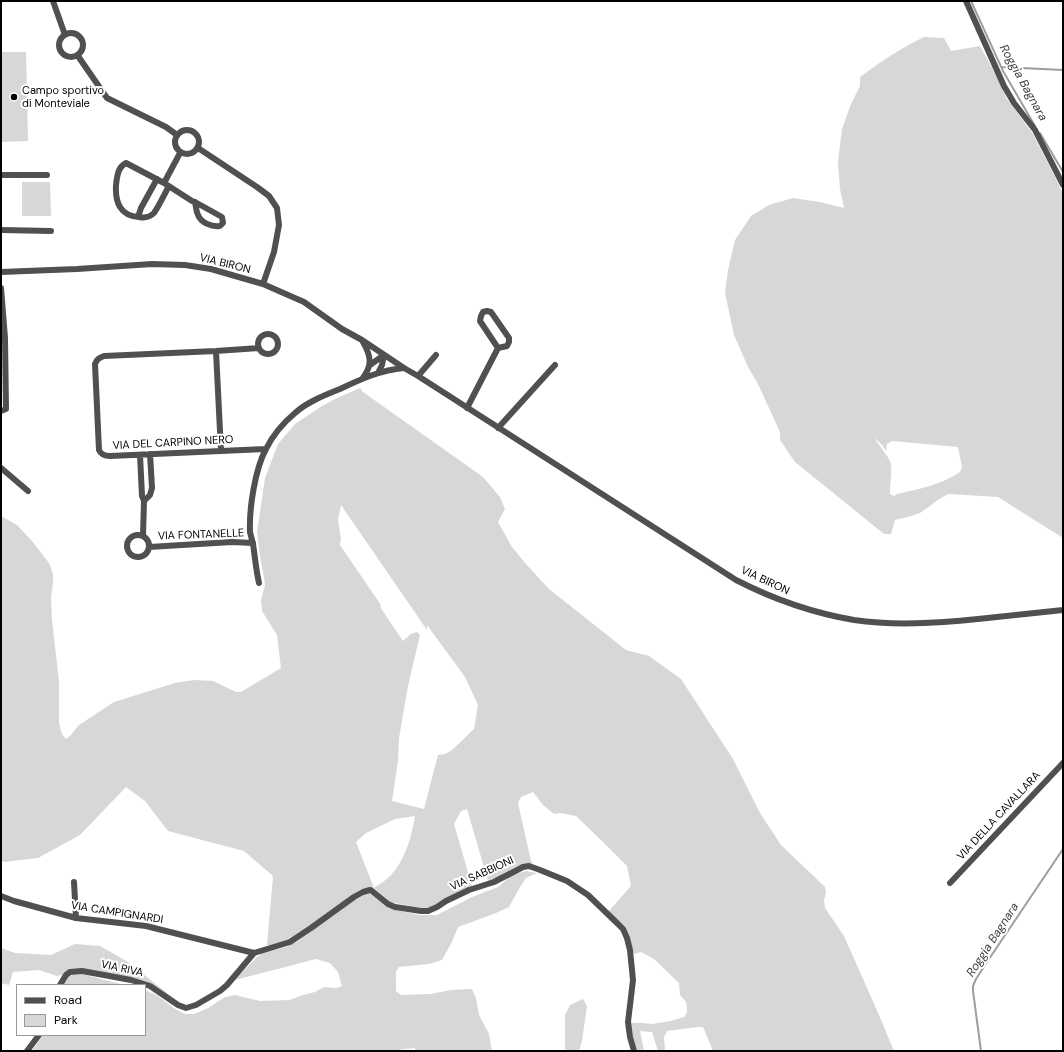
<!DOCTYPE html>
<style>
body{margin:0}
#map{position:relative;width:1064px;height:1052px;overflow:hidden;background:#fff;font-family:"DM Sans",sans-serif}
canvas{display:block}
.frame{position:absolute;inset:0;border:2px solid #000;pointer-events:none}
.legend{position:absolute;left:16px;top:984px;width:130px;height:52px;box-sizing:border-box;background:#fff;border:1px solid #999;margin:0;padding:5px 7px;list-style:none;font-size:12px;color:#000}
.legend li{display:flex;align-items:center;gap:8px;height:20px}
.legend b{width:20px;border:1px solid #999}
</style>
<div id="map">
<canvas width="1064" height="1052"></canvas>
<div class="frame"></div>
<ul class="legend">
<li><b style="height:5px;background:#505050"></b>Road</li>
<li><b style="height:11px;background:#d7d7d7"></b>Park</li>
</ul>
</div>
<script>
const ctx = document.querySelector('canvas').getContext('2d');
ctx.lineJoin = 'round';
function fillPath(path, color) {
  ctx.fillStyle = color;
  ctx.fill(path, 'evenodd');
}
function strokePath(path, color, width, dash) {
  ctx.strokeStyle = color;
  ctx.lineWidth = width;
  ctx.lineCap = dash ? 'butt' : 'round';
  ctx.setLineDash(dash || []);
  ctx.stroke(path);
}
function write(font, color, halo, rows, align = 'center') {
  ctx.font = font + ' "DM Sans",sans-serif';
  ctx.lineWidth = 4;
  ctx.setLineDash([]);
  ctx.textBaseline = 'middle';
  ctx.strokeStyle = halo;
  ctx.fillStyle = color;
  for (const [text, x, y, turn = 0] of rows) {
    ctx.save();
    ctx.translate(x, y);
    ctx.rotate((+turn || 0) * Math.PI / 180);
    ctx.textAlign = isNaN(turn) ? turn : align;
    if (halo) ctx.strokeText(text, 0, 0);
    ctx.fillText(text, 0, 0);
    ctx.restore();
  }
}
const green = new Path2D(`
 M924,37L944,38L951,51L980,46L997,77L1007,99L1033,134L1063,193V538L998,497L949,494C939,497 930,507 920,513C912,516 903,518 895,520L891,534H884L795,462L780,440V432L758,384L748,367L734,335L725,293L728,270L735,240L751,216L769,205L793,198L820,202L844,208L840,189L838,162L842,129L851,104L860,86V77C880,62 901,48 924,37ZM875,438L882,445L886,451L887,444L892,441L958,447L962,467L960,472C941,485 919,489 897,494L894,496L890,494V491C890,483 892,472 891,465C889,455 879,447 875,438Z
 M1,52H26L28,141L1,142Z
 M22,182H50L51,216H22Z
 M360,388L363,392L483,477L500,497L505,509L498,522L512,547L525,563L549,589L626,650L649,656L681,679L733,759L760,813L781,845L825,887L826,893L824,900L825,908L844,936L879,1015L894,1051H713L703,1027H697L667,1031L664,1037L665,1051H658L652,1032L640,1031L644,1051H635L630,1023H642L652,1024L671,1021L684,1017L687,1013V1008L686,1002L680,995L679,983L654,959L641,952L634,954L629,937L609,911L631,886L627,866L603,842L576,816L560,813L554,814L543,805L533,792L521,797L518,803L531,861L533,863L517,866L496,879L488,881L467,809L461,811L454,824L472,886L465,889L428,908H420L390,902L374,888H367L287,941L270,945H267L273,876L244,851L168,831L145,801L126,787L80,835L38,858L4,862L1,860V516L17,525L32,541L49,563L53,574V583L51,597L52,620L59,682V723L62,734L66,739L70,736L79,725L114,702L175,683L194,680L213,681L236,692H241L281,668L277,635L262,611L261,600L265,585L264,577L260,557L257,532L265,478L278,444L295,424L322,406L337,398ZM341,505L427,630V625L465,677L478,705L474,729L452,750L445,754L438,755L424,809L392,801L398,761L399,738L408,686L420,635L417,632L411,634L403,641L380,607L381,605L340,545L341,539L338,520ZM415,816C412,836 405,860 391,875C387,880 379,884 374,888L356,842L366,833L395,819Z
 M526,871L537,873L526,878L520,887L509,907L496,913L458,927L452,942L442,960L429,964L399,967L396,972V991L401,995L430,994L451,990L472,989L476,998L479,1015L489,1034L492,1051H415V1048L390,1051H32L43,1035H145V990L158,996L175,1009L185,1014H194L208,1008L225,997L235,995L260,1001L290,1000L303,995L315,992L324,987L337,988L342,986L338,972L330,963L316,959L235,980L256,958L263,953L286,947L298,941L355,900L364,895L369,894L373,895L388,907L400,911L420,915H437L472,897L498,887L512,875Z
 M75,944L100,946L128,962L186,1008L150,986L82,971L57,976L39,970L13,972L9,985L1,983V948L15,953L51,955Z
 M75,974L86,975L124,985H63L68,977Z
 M583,999L587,1006L582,1041L579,1051H565V1015L570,1005Z`);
const stream = new Path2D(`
 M971,1L1003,71L1035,126
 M1001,67L1063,70
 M1040,133L1063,172
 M981,1051L973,991V986L976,979L987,962L1063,849`);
const minor = new Path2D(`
 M53,1L65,35
 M966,1L1004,86L1014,103L1035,130L1063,185
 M59 45a12 12 0 1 1 24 0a12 12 0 1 1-24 0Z
 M78,56L80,59L107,98L166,127L177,135
 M175 142a12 12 0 1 1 24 0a12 12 0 1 1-24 0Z
 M198,148L257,187L269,196L277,208L279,225L274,252L263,284
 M1,175H47
 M164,183L180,153
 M169,186C164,195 159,206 154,213C150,217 144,218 139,217C120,216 115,202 116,185C117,176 118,167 126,163L164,183L192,201L195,202L222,217L223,223L220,226C212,227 201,223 198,215C196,211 196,206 195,202
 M138,217L141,208L157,179
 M1,230L51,231
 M1,272L77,269L152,264L185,265L211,269L263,284L304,302L342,329L362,340L404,368L418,376L736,580C773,599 813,613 854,620C895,626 937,623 978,619C1006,616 1035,613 1063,610
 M1,288L5,338L6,409L1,411
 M258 344a10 10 0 1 1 20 0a10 10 0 1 1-20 0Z
 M259,348L216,351L104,356C99,358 97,359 95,364L99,450C101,455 105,456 110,456L265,449
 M216,351L221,451
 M370,365L384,355
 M378,373L382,365L384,355
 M418,376L436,355
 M362,379C373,365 371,356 363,342
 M467,408L498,348L507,346L509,342V338L491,312L487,311L483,312L481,316L480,321L498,348
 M498,428L555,365
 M140,455L142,496L144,501L143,536
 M1,468L28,491
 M144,501L150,495L152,488L150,454
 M127 546a11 11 0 1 1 22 0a11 11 0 1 1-22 0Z
 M149,547L232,542L253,543
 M259,583C256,570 255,557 253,544C252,540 251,536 250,532C249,509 255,469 266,449C273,435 283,423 295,413C307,402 325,395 340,389C361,379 381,370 404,368
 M74,882L76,918
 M950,883L1063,763
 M1,896L14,901L76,918L146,926L254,953L290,942L311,928L354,897L363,892L370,890L372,891L388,904L395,907L421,911H428L437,907L446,901L469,890L494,882L523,867L529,866L540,870L567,881L588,895L616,922L623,929L627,938L630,950L633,980L628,1022L630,1037L634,1051
 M60,985L66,975L70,972L82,971L131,980L150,986L178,1005L186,1008L196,1005L220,991L227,985L254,953
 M27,1051L39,1035`);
const markers = [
 [14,97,4,"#000"]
];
const poiNames = [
 ["Campo sportivo",22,91],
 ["di Monteviale",22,104]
];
const streetNames = [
 ["VIA BIRON",225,264,14],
 ["VIA DEL CARPINO NERO",173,443,-3],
 ["VIA FONTANELLE",201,535,-2],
 ["VIA BIRON",765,581,25],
 ["VIA DELLA CAVALLARA",999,816,-47],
 ["VIA SABBIONI",482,874,-24],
 ["VIA CAMPIGNARDI",117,913,9],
 ["VIA RIVA",122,969,12]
];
const waterNames = [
 ["Roggia Bagnara",1023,83,61],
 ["Roggia Bagnara",993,940,-57]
];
fillPath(green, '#d7d7d7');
strokePath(stream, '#9e9e9e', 2);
strokePath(minor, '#505050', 6);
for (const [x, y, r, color] of markers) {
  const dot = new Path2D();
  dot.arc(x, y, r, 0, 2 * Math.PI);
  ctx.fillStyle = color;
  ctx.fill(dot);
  strokePath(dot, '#fff', 1.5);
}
write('11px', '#000', '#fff', poiNames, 'left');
write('11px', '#000', '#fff', streetNames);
write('italic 12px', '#3f3f3f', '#fff', waterNames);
</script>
